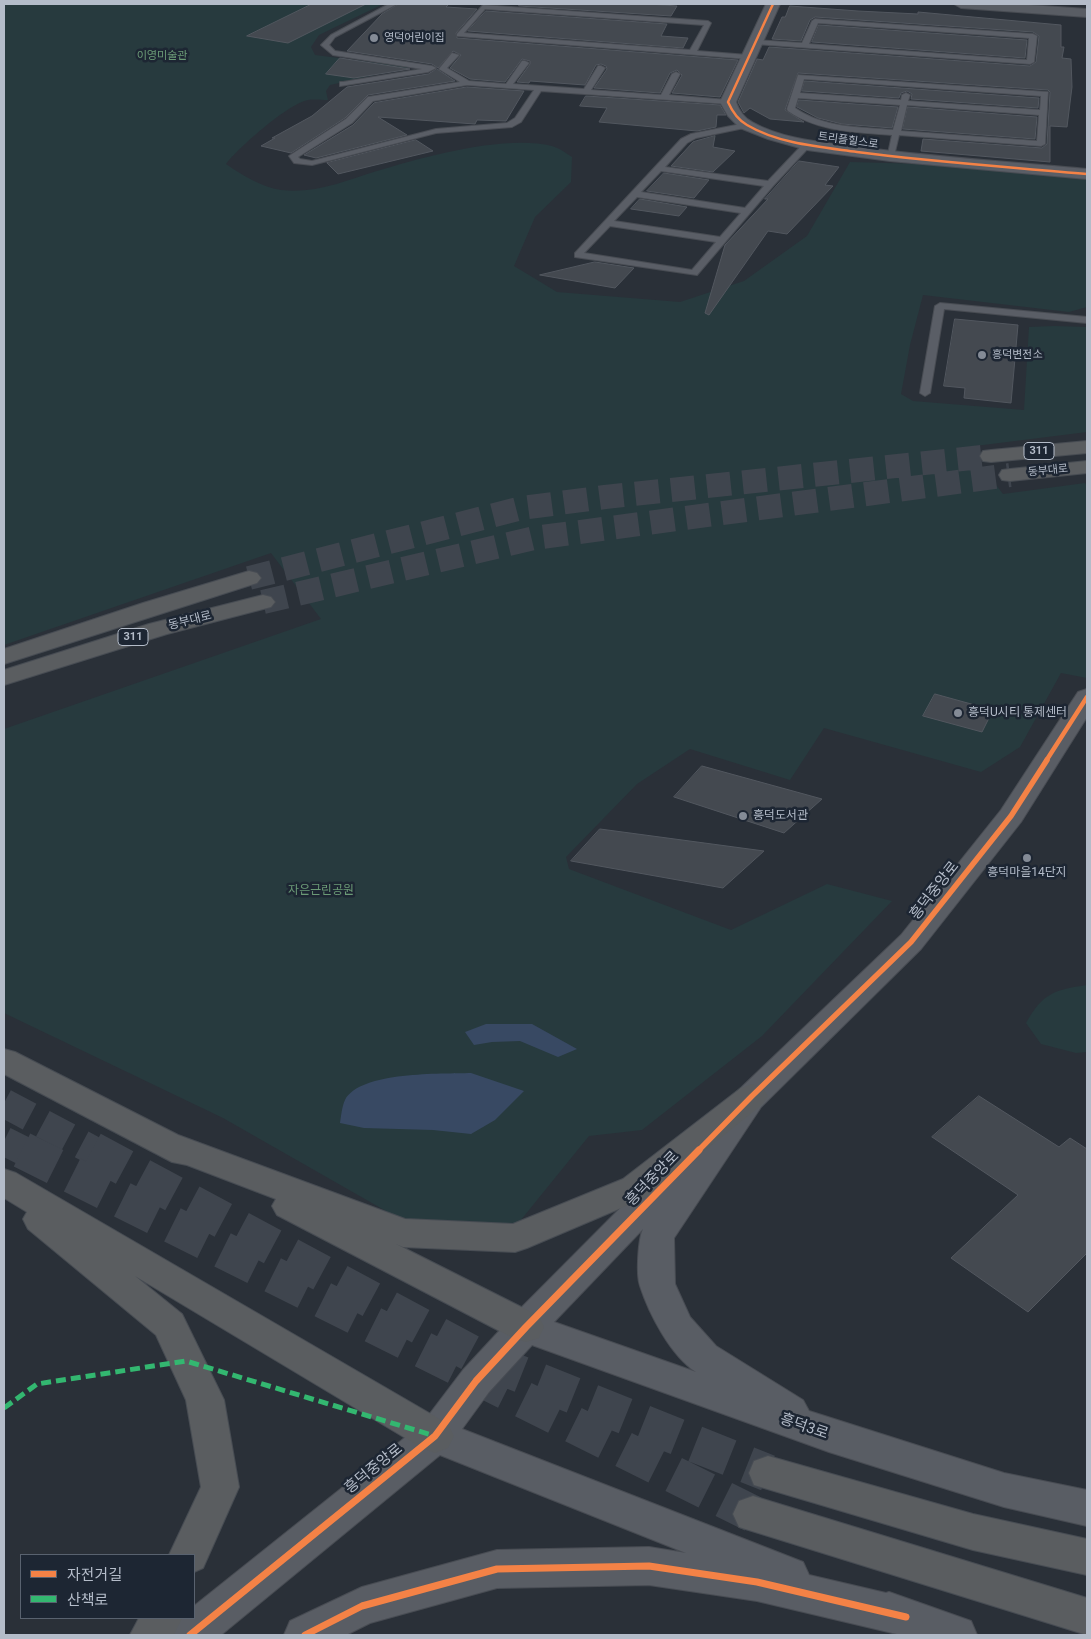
<!DOCTYPE html>
<meta charset="utf-8">
<style>
body{margin:0}
#map{position:relative;width:1091px;height:1639px;overflow:hidden;background:#2a3038;font-family:Roboto,"Noto Sans KR",sans-serif}
canvas{display:block}
.frame{position:absolute;inset:0;border:5px solid #b4bcc9;pointer-events:none}
.legend{position:absolute;left:20px;top:1554px;width:175px;height:65px;box-sizing:border-box;background:#1d2633;border:1px solid #59626f;margin:0;padding:6px 9px;list-style:none;font-size:15px;color:#b4bcc9}
.legend li{display:flex;align-items:center;gap:10px;height:25px}
.legend b{width:25px;border:1px solid #59626f}
</style>
<div id="map">
<canvas width="1091" height="1639"></canvas>
<div class="frame"></div>
<ul class="legend">
<li><b style="height:6px;background:#f48246"></b>자전거길</li>
<li><b style="height:6px;background:#33b770"></b>산책로</li>
</ul>
</div>
<script>
const ctx = document.querySelector('canvas').getContext('2d');
ctx.lineJoin = 'round';
function fillPath(path, color) {
  ctx.fillStyle = color;
  ctx.fill(path, 'evenodd');
}
function strokePath(path, color, width, dash) {
  ctx.strokeStyle = color;
  ctx.lineWidth = width;
  ctx.lineCap = dash ? 'butt' : 'round';
  ctx.setLineDash(dash || []);
  ctx.stroke(path);
}
function write(font, color, halo, rows, align = 'center') {
  ctx.font = font + ' Roboto,"Noto Sans KR",sans-serif';
  ctx.lineWidth = 5;
  ctx.setLineDash([]);
  ctx.textBaseline = 'middle';
  ctx.strokeStyle = halo;
  ctx.fillStyle = color;
  for (const [text, x, y, turn = 0] of rows) {
    ctx.save();
    ctx.translate(x, y);
    ctx.rotate((+turn || 0) * Math.PI / 180);
    ctx.textAlign = isNaN(turn) ? turn : align;
    if (halo) ctx.strokeText(text, 0, 0);
    ctx.fillText(text, 0, 0);
    ctx.restore();
  }
}
const green = new Path2D(`
 M4,4H56V5L61,4H383L319,35L311,47L315,55L410,67L330,85L326,91L328,100C322,100 314,99 308,100C289,103 238,148 226,164C242,175 261,187 281,190C315,194 345,181 377,171C422,157 506,134 552,146C559,148 566,153 572,157L571,182L535,217L514,266L557,292L680,302L744,281L807,236L850,162L923,164L1087,178V307L1069,312L923,295L910,345L901,394L913,401L1024,410L1029,327L1054,326L1087,327V432L967,447L1003,494L1085,483L1087,486V678L1061,673L1020,747L981,772L824,728L790,780L690,749L637,784L566,857L569,869L731,930L827,884L892,901L762,1036L642,1130L589,1136L516,1226L407,1223L223,1118L4,1013V729L321,619L271,553L4,645Z
 M1087,985V1052L1076,1053L1041,1044L1026,1023C1043,993 1054,990 1087,985Z`);
const water = new Path2D(`
 M486,1024H532L577,1049L558,1057L520,1041L492,1042L474,1045L465,1032Z
 M471,1073L524,1091L495,1120L471,1134L433,1130L364,1128L340,1123C341,1117 342,1106 345,1100C360,1071 442,1074 471,1073Z`);
const building = new Path2D(`
 M312,4H366L288,43L247,36Z
 M399,4H449L446,7L477,9L456,33L457,38L738,60L720,97L672,93L682,75L677,70L670,73L660,93L594,88L607,69L606,66L601,64L596,65L585,85L530,81L529,83L517,82L530,64V61L522,59L505,82L470,79L450,68L461,55L453,51L438,68L432,64L347,51L382,14Z
 M520,4H649L677,6L671,16L519,6Z
 M790,6L858,11L918,14V12L1061,25V47H1064L1062,58L1071,59L1072,87L1067,127L1050,126V162L921,151L923,139L1042,148L1047,144L1050,92L1048,90L798,73L785,110L804,122L770,119L750,108L744,113L738,102L757,59L763,60L769,47L1030,66L1036,62L1039,36L1033,32L815,17L810,20L801,41L772,39L782,17H785Z
 M486,11L667,24L661,36L688,38L683,48L468,31Z
 M819,25L1027,40L1025,58L812,42Z
 M340,58L410,69L354,78L326,74Z
 M437,69L455,81L368,95L345,118L291,153L261,146L275,138H272L312,116L347,87L428,74Z
 M805,81L1039,98L1038,108L911,99L912,94L907,91L901,93L899,98L802,91Z
 M467,87L524,91L506,121L477,120L475,124L378,117L407,135L316,158L304,155L353,125L374,103Z
 M586,96L720,105L726,115H717L716,127L697,131L599,122L607,108L580,106Z
 M799,100L898,107L892,128L842,124L818,118L797,107Z
 M908,107L1037,117L1035,139L903,129Z
 M715,136L713,147L735,151L713,172L671,166L693,142Z
 M416,140L433,151L338,174L327,163Z
 M799,161L839,167L825,185L833,186L787,234L768,231L709,315L705,313L725,245L768,199H765Z
 M664,173L709,180L694,198L647,191Z
 M640,199L687,207L679,216L631,209Z
 M595,262L634,268L615,288L540,275Z
 M955,319L1018,325L1011,403L964,398L965,388L944,386Z
 M935,694L993,710L982,732L923,716Z
 M702,766L822,799L784,833L674,797Z
 M600,829L764,851L723,888L571,861Z
 M979,1096L1059,1147L1070,1138L1087,1149V1253L1028,1312L951,1258L1018,1195L932,1137Z`);
const highwayTunnelFar2 = new Path2D(`
 M249,578L522,508L605,497L991,456
 M263,602L534,538L1010,475`);
const highwayTunnelFar1 = new Path2D(`
 M4,1103L94,1151
 M4,1141L24,1151`);
const highwayTunnel = new Path2D(`
 M22,1150L753,1514
 M92,1150L480,1358L768,1473`);
const lane = new Path2D(`
 M389,4H397L335,37L329,45L335,51L432,66L436,68L428,72L340,86V82H343L422,69L333,55L321,45L331,35Z
 M483,5L708,21L711,23L697,51L748,55L752,57L748,59L457,36V34ZM485,9L704,25L690,50L464,33Z
 M815,19L1033,34L1037,36L1034,62L1030,64L755,44L751,42L755,40L802,43L812,21ZM818,23L1029,38L1027,60L809,44Z
 M452,53L459,55L447,68L469,81L506,84L522,61H525L529,63L513,84L584,89L598,66H601L605,68L591,90L661,95L672,74L676,72L680,74L669,95L728,100L732,102L728,104L541,91L521,122L512,127L436,133L312,165L294,163L289,156L346,119L368,97L460,82L439,69ZM467,85L534,90L515,118L507,123L436,129L312,161L300,159L298,157L352,123L373,101Z
 M798,75L1048,92L1045,144L1041,146L899,135L894,156L887,158L892,135C855,132 819,132 788,111L787,109ZM804,79L1041,96L1040,110L908,101L910,95L906,93L902,95L901,100L800,93ZM798,98L900,105L893,130C859,127 824,128 795,108ZM907,105L1039,115L1037,141L901,131Z
 M746,123H749V127L696,138L687,143L665,167L768,181L804,143L811,145L773,186L697,275L575,257V253L681,139L691,134ZM661,171L764,186L745,208L641,192ZM637,197L741,213L720,237L614,221ZM610,226L716,242L692,270L584,253Z
 M940,303L1087,317V323L944,309L930,393L925,396L920,393L935,306Z`);
const street = new Path2D(`
 M766,4H780L736,102C739,110 744,118 752,122C784,140 824,142 859,147C935,157 1011,162 1087,169V179L890,161L807,150L768,139L740,128L728,116L720,102Z`);
const secondary = new Path2D(`
 M954,4H1015L1087,9V17L961,8Z
 M1087,689V717L1021,822L921,949L761,1107L674,1238L675,1284L690,1317L716,1346L803,1400L809,1411L1004,1473L1087,1490V1526L1004,1507L829,1452L532,1345L489,1392L462,1429L803,1562L809,1575L886,1593L889,1592L971,1621L977,1635H901L757,1601L649,1585L497,1588L370,1623L346,1635H284L290,1621L362,1587L497,1550L649,1547L686,1553L440,1455L221,1635H169C176,1619 176,1618 194,1618V1606L422,1424L463,1370L513,1316L687,1141L699,1137L705,1139L720,1118L718,1114L723,1105L901,935L1001,810L1078,692ZM643,1229C638,1239 636,1275 640,1286C649,1314 671,1356 696,1372L554,1322Z`);
const highway = new Path2D(`
 M1087,441V453L991,462L983,461L980,456L983,451L991,450Z
 M1087,461V473L1010,481L1002,480L999,475L1002,470L1010,469Z
 M249,571L257,573L261,578L257,583L4,664V649L143,603Z
 M263,595L271,597L275,602L271,607L167,634L4,685V670L149,624Z
 M4,1049L15,1052L178,1135L405,1219L513,1224L623,1179L741,1088L752,1084L763,1088L768,1096L763,1104L647,1197L527,1248L515,1252L403,1247L396,1244L539,1316L544,1327L539,1338L526,1342L513,1338L277,1215L272,1206L276,1199L187,1165L172,1162L4,1074Z
 M4,1169L16,1173L448,1424L454,1436L448,1448L435,1453L422,1448L135,1276L182,1314L224,1400L239,1487L203,1568L194,1572V1555H169L201,1487L186,1400L156,1335L28,1229L23,1219L27,1212L4,1198Z
 M768,1456L973,1514L1087,1539V1575L973,1550L754,1485L749,1473L754,1461Z
 M753,1496L1087,1598V1635L739,1527L733,1514L739,1501Z
 M139,1618H182L174,1635H130Z`);
const quiet = new Path2D(`
 M4,1408L37,1384L186,1361L435,1436`);
const cyclewayFar3 = new Path2D(`
 M773,4L728,102C732,111 738,120 747,125C779,144 821,147 857,152C933,162 1010,167 1087,174`);
const cyclewayFar2 = new Path2D(`
 M1046,761L1087,697`);
const cyclewayFar1 = new Path2D(`
 M698,1151L752,1096L911,942L1011,816L1047,760`);
const cycleway = new Path2D(`
 M190,1635L435,1436L476,1381L526,1327L699,1150
 M305,1635L362,1606L497,1569L649,1566L757,1582L906,1617`);
const markers = [
 [374,38,5,"#848b96"],
 [982,355,5,"#848b96"],
 [958,713,5,"#848b96"],
 [743,816,5,"#848b96"],
 [1027,858,5,"#848b96"]
];
const farPoinames = [
 ["영덕어린이집",384,38],
 ["흥덕변전소",992,355]
];
const farParknames = [
 ["이영미술관",162,56]
];
const farStreetnames = [
 ["트리플힐스로",848,141,8],
 ["동부대로",1048,471,-6]
];
const shields = [
 [1039,451,30],
 [133,637,30]
];
const shieldNames = [
 ["311",1039,451],
 ["311",133,637]
];
const streetNames = [
 ["동부대로",190,621,-14]
];
const poiNames = [
 ["흥덕U시티 통제센터",968,713],
 ["흥덕도서관",753,816],
 ["흥덕마을14단지",1027,873,"center"]
];
const parkNames = [
 ["자은근린공원",321,891]
];
const nearStreetnames = [
 ["흥덕중앙로",935,891,-52],
 ["흥덕중앙로",653,1179,-46],
 ["흥덕3로",804,1427,19],
 ["흥덕중앙로",374,1469,-39]
];
fillPath(green, '#273a3e');
fillPath(water, '#384963');
fillPath(building, '#444950');
strokePath(building, '#52575f', 1);
strokePath(highwayTunnelFar2, '#3f454e', 24, [24, 12]);
strokePath(highwayTunnelFar1, '#3f454e', 29, [29, 15]);
strokePath(highwayTunnel, '#3f454e', 37, [37, 19]);
strokePath(lane, '#484c53', 2);
strokePath(street, '#484c53', 2);
strokePath(secondary, '#484c53', 2);
strokePath(highway, '#474c53', 2);
fillPath(lane, '#5a5e66');
fillPath(street, '#5a5e66');
fillPath(secondary, '#595d64');
fillPath(highway, '#5a5d60');
strokePath(quiet, '#33b770', 5, [10, 5]);
strokePath(cyclewayFar3, '#f48246', 2.5);
strokePath(cyclewayFar2, '#f48246', 4.5);
strokePath(cyclewayFar1, '#f48246', 5.5);
strokePath(cycleway, '#f48246', 7);
for (const [x, y, r, color] of markers) {
  const dot = new Path2D();
  dot.arc(x, y, r, 0, 2 * Math.PI);
  ctx.fillStyle = color;
  ctx.fill(dot);
  strokePath(dot, '#1d2633', 2);
}
write('11px', '#b4bcc9', '#1d2633', farPoinames, 'left');
write('11px', '#6b9a76', '#1d2633', farParknames);
write('11px', '#b4bcc9', '#1d2633', farStreetnames);
for (const [x, y, w] of shields) {
  const box = new Path2D();
  box.roundRect(x - w / 2, y - 8.5, w, 17, 4);
  ctx.fillStyle = '#1d2633';
  ctx.fill(box);
  strokePath(box, '#b4bcc9', 1);
}
write('bold 11px', '#b4bcc9', null, shieldNames);
write('12px', '#b4bcc9', '#1d2633', streetNames);
write('12px', '#b4bcc9', '#1d2633', poiNames, 'left');
write('12px', '#6b9a76', '#1d2633', parkNames);
write('15px', '#b4bcc9', '#1d2633', nearStreetnames);
</script>
